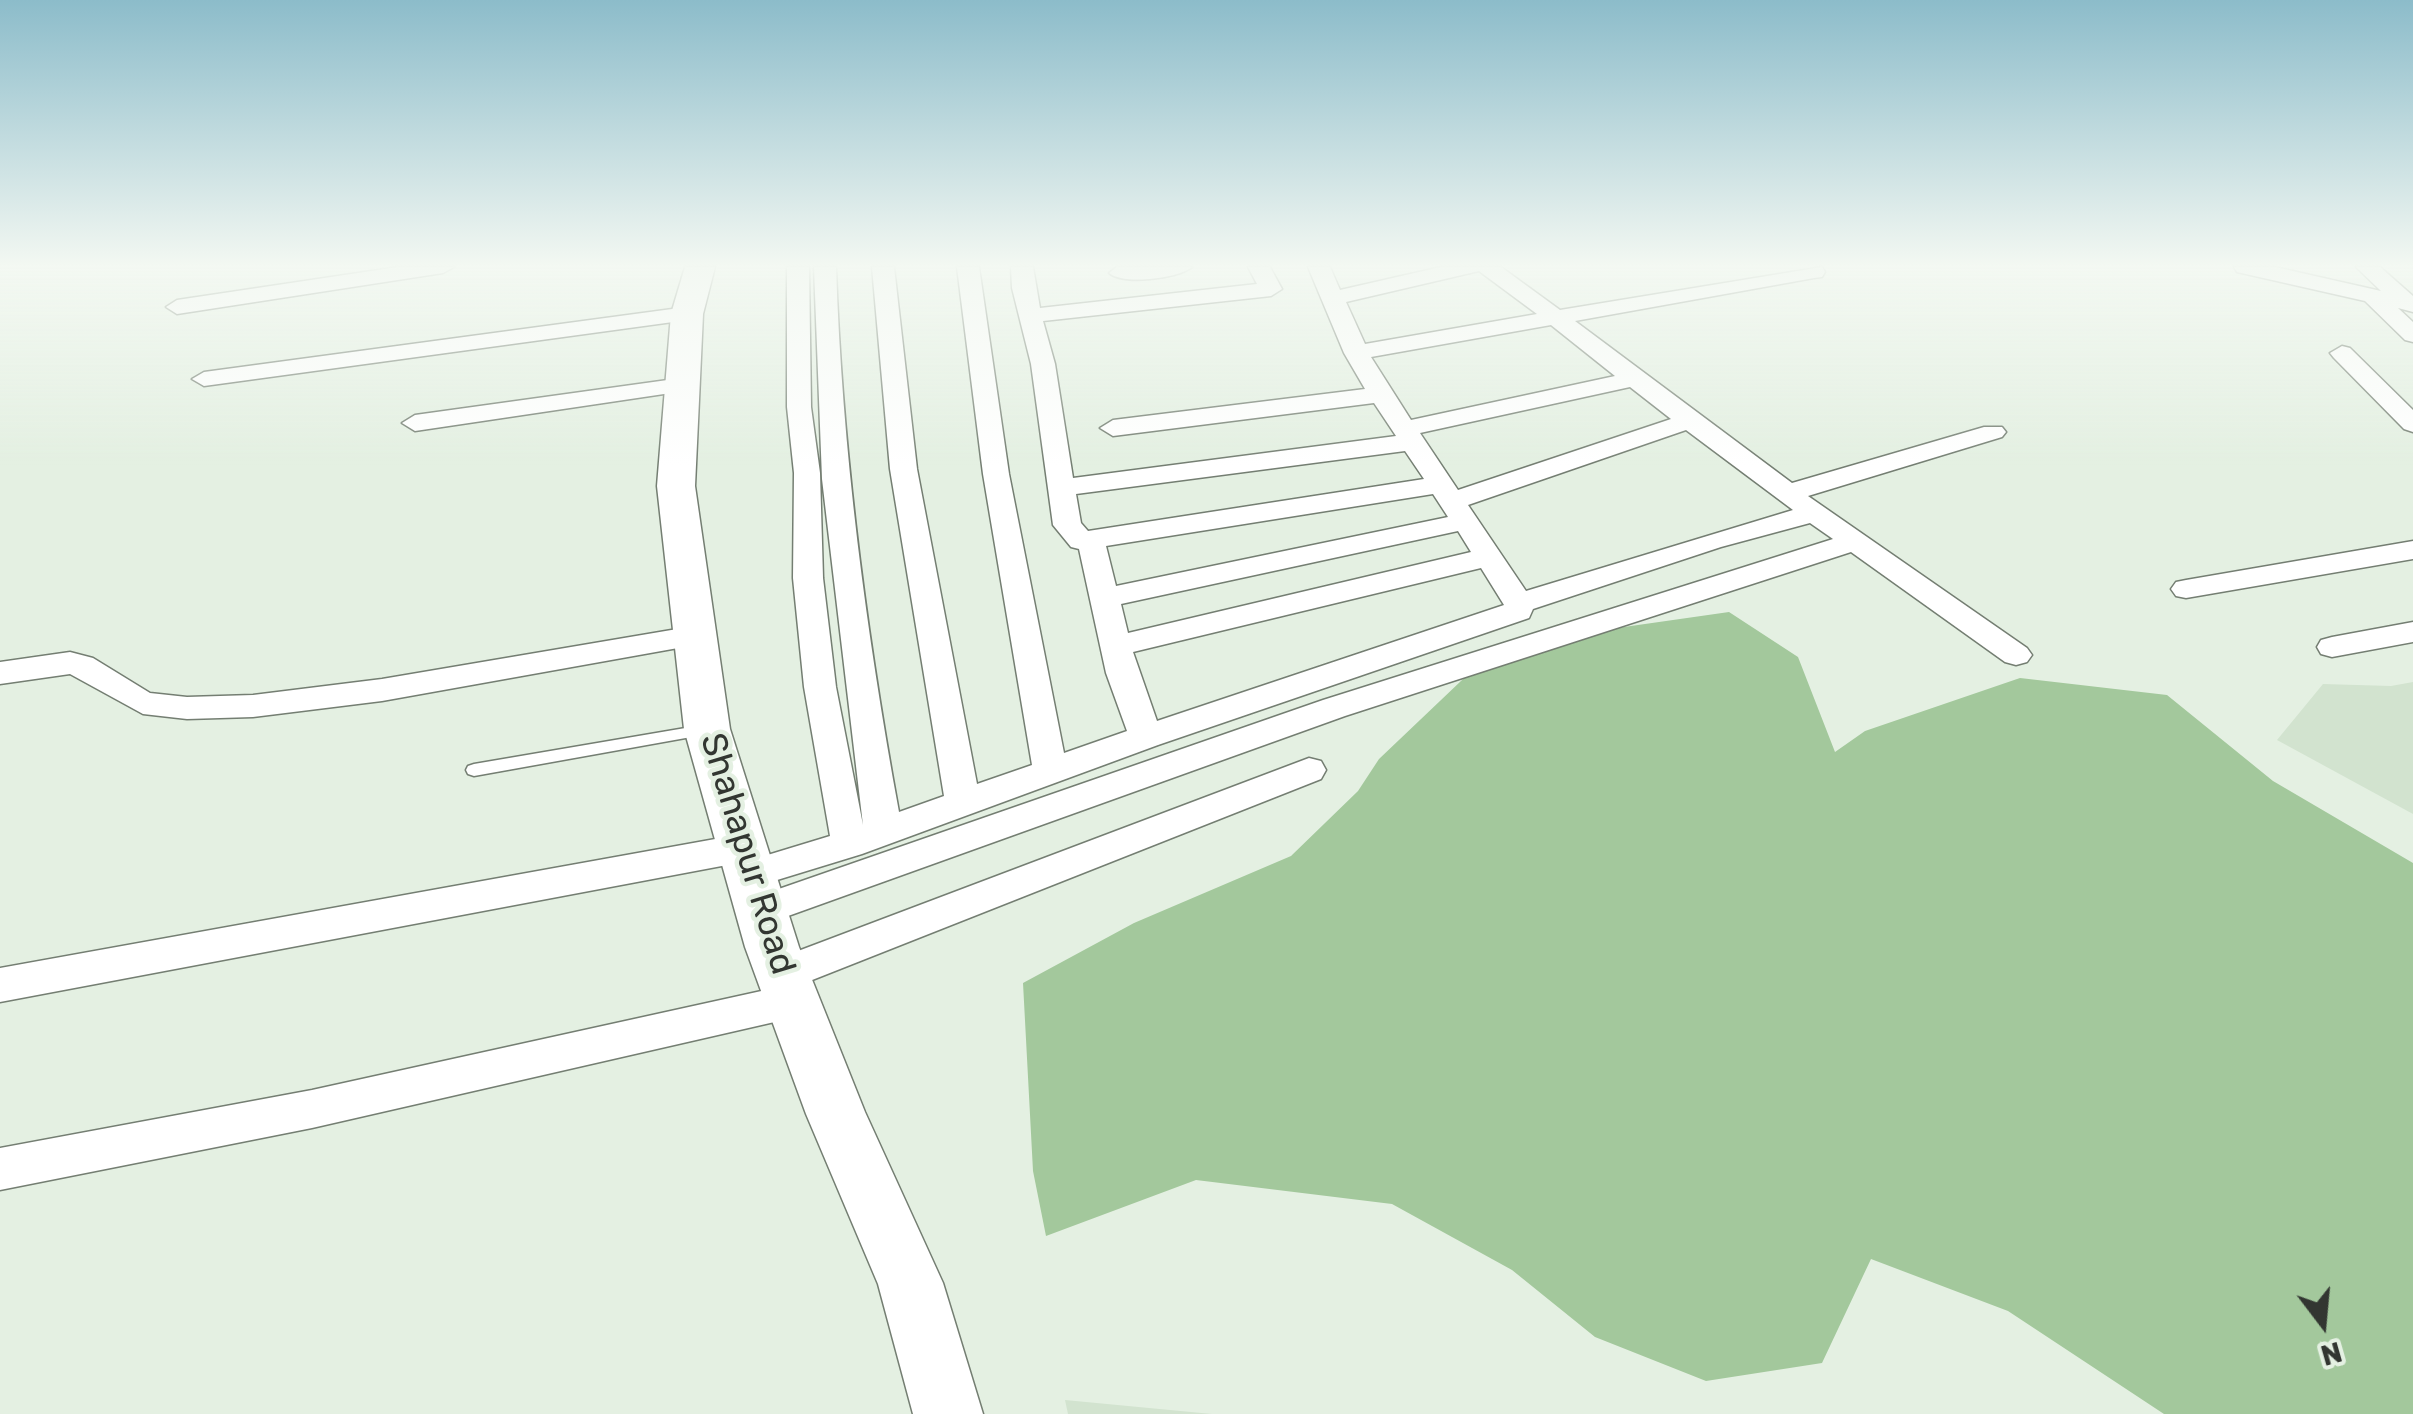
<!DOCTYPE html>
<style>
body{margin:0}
#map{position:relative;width:2413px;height:1414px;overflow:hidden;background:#e4f0e2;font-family:Rubik,sans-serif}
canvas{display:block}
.north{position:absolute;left:2273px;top:1274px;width:100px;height:100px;-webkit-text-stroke:8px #e4f0e2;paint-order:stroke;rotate:164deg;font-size:28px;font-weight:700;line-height:40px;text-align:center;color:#323631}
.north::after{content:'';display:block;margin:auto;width:35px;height:45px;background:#323631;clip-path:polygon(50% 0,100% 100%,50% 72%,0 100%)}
</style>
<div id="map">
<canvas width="2413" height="1414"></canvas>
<div class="north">N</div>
</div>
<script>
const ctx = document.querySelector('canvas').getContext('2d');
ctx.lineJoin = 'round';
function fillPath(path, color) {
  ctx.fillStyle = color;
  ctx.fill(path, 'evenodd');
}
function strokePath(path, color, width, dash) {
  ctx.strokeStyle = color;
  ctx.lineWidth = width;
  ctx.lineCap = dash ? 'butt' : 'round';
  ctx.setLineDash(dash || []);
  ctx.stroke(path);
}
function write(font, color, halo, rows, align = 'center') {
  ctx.font = font + ' Rubik,sans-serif';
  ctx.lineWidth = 9;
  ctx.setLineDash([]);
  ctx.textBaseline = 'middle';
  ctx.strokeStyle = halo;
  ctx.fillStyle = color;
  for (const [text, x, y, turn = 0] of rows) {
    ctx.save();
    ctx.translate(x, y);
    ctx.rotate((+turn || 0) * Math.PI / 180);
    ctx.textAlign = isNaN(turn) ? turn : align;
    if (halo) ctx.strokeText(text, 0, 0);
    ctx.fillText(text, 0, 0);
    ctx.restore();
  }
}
const built = new Path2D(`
 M2413,682V814L2277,740L2323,684L2391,686Z
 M1065,1400L1212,1414H1068Z`);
const water = new Path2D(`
 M1729,612L1798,657L1835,752L1865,731L2020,678L2167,695L2273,781L2413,863V1414H2164L2008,1311L1871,1259L1822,1363L1706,1381L1595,1337L1512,1270L1392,1204L1196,1180L1046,1236L1033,1171L1023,983L1134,923L1291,856L1358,791L1379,759L1482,661L1596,631Z`);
const lane = new Path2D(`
 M703,725L708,726L711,730L708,734L474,776L468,774L466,770L468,766L474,764Z`);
const street = new Path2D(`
 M398,267H454L443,273L177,314L166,307L177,300Z
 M787,267H809L811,407L820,473L823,578L836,687L863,825L822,479L814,267H836C842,451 866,631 899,812L944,796L890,469L872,267H894L917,469L977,784L1032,765L983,474L957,267H979L1009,474L1064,753L1127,731L1106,673L1079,549L1071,547L1053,525L1031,364L1012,288L1011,267H1033L1040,308L1257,284L1248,267H1270L1282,289L1271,296L1043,321L1055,364L1073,478L1396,436L1374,403L1113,436L1100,428L1113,420L1365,389L1344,353L1308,267H1330L1340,290L1441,267H1501L1560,310L1822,267L1825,272L1822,277L1814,278L1575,321L1792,483L1984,427H2002L2006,432L2002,437L1808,496L2027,648L2032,655L2027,662L2016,665L2005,662L1851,552L1345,716L763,925L750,921L744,910L750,899L1323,700L1833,539L1810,523L1721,547L1533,609L1529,618L1158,745L862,854L751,888L738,884L733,874L738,864L830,836L804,687L793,578L794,473L787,407ZM1479,271L1537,314L1365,344L1346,302ZM1551,325L1615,376L1411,420L1371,357ZM1630,387L1671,419L1458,490L1420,433ZM1686,430L1793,510L1526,591L1468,505ZM1405,451L1424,479L1088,531L1081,523L1076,494ZM1433,494L1448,517L1116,586L1106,546ZM1458,531L1471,552L1128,633L1121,604ZM1481,568L1504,605L1157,721L1133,652Z
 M1117,267H1192C1177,279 1123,285 1109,273Z
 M2234,267H2275L2381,291L2356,267H2380L2413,296V312L2398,308L2413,322V342L2405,340L2365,301L2237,272Z
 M687,307L695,309L698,314L695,319L204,386L192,379L204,372Z
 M2342,346L2350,348L2413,410V432L2404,429L2334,358L2330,353Z
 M682,378L691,380L694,385L691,390L415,431L402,423L415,415Z
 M2413,541V559L2186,598L2176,596L2171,589L2176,582L2186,580Z
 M2413,622V642L2332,657L2321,654L2317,647L2321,640L2332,637Z
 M695,626L706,629L710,636L706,643L382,701L253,717L187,719L143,714L70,674L0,684V662L70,652L93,658L150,693L187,697L253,695L382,679Z
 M1309,758L1321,761L1326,770L1321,779L797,986L806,989L812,1001L806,1013L792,1018L312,1128L0,1190V1148L312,1090L775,988L769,986L763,974L769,962Z
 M743,834L756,838L761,848L756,858L743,862L0,1002V968Z`);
const secondary = new Path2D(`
 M685,267H715L703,314L695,486L730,729L799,947L865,1112L943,1283L983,1414H913L878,1284L806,1114L745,947L684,729L657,486L671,314Z`);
const streetNames = [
 ["Shahapur Road",747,854,73]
];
fillPath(built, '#d2e3cf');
fillPath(water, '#a3c89c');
strokePath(lane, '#747e72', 3);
strokePath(street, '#747e72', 3);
strokePath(secondary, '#747e72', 3);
fillPath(lane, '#fff');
fillPath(street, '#fff');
fillPath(secondary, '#fff');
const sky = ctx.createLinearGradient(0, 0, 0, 465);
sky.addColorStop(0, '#8cbcca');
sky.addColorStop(0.57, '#f3f8f2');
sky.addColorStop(1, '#f3f8f200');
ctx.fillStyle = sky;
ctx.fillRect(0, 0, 2413, 465);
write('35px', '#323631', '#e4f0e2', streetNames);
</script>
